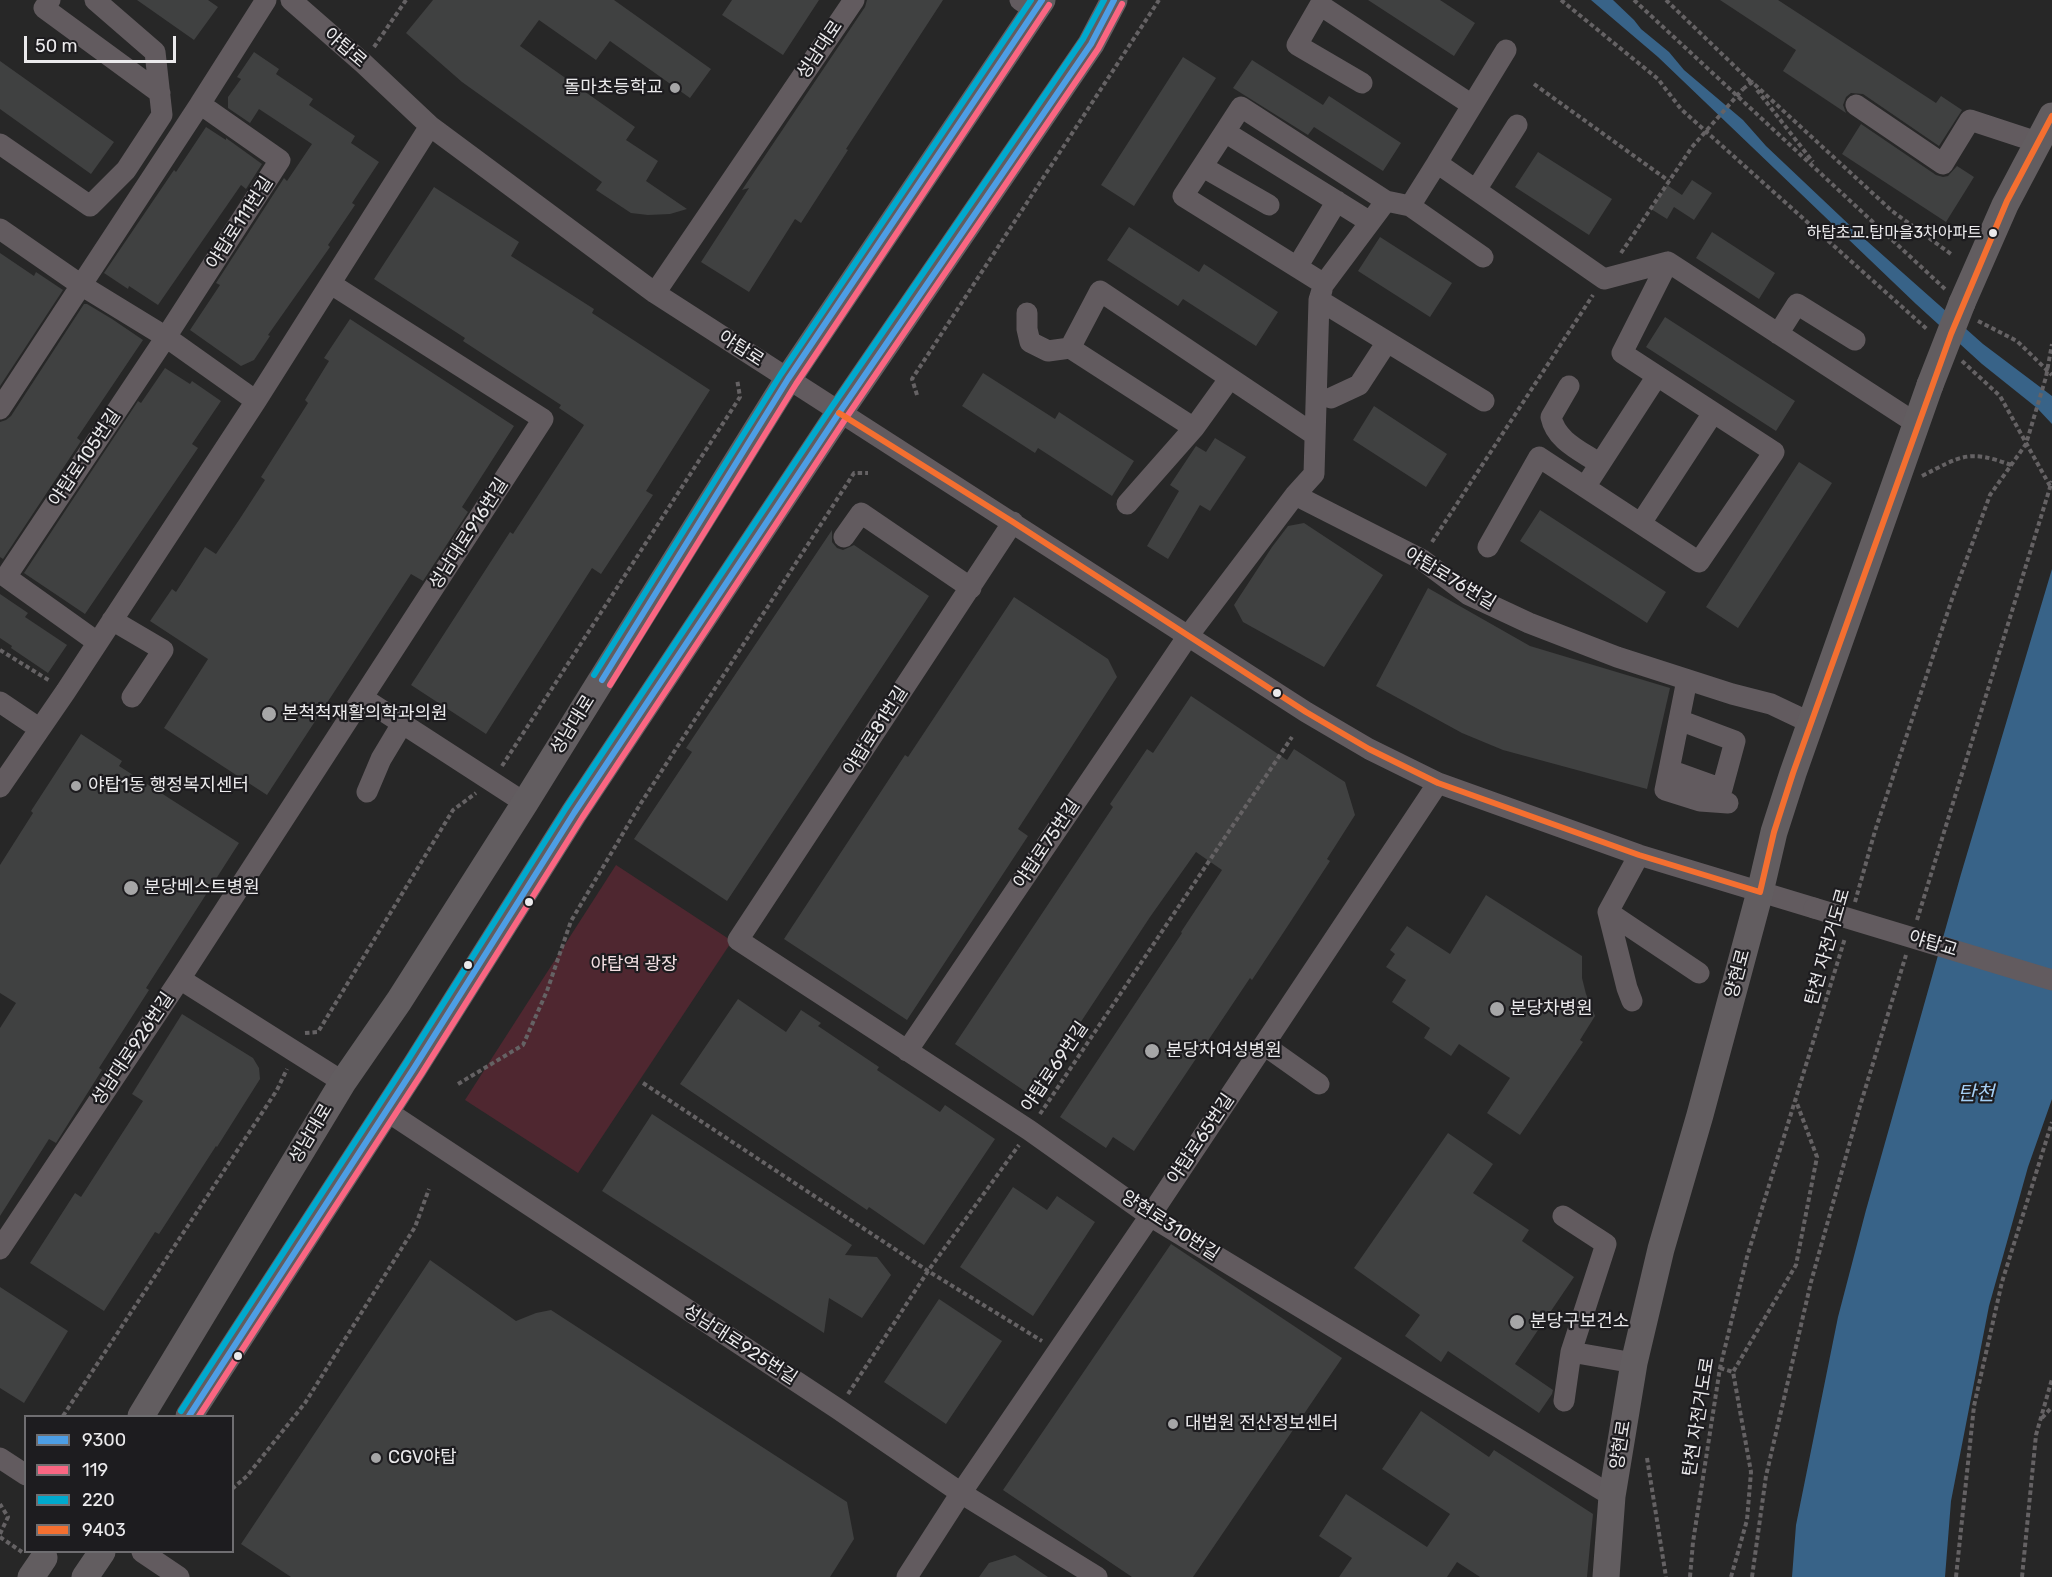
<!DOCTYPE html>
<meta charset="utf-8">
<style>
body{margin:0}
#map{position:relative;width:2052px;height:1577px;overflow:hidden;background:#272727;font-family:Rubik,sans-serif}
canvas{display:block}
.legend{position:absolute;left:24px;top:1415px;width:210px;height:138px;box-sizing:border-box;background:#1d1c1f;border:2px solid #6f6e71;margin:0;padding:8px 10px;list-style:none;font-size:18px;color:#ebeaec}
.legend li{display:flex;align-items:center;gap:12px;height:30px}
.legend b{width:30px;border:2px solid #6f6e71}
.scale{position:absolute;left:24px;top:36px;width:152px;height:27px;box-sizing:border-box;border:3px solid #ebeaec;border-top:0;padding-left:8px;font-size:18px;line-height:21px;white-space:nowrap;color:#ebeaec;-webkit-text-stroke:4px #1d1c1f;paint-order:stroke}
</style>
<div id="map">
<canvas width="2052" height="1577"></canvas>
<ul class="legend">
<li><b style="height:8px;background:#4d9ee5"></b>9300</li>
<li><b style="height:8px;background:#fa6682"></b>119</li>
<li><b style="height:8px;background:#00a9ce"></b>220</li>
<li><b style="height:8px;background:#f46f30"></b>9403</li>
</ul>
<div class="scale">50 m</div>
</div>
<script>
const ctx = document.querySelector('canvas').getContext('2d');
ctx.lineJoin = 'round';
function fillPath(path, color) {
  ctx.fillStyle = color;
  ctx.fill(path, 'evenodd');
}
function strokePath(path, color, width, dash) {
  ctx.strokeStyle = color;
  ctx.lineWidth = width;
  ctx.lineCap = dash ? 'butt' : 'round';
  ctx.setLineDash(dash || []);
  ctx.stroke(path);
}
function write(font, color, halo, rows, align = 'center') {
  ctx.font = font + ' Rubik,"Noto Sans KR",sans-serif';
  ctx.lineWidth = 4.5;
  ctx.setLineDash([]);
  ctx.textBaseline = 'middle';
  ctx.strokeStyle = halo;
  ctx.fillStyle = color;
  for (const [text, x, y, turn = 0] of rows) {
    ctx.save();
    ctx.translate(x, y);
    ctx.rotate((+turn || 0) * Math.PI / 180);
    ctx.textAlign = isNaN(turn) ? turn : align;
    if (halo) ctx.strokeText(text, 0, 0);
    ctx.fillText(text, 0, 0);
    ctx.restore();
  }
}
const green = new Path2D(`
 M616,865L732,941L578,1173L465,1100Z`);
const water = new Path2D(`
 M1591,0H1613L1634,20L1641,29L1669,52L1684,70L1743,120L1766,146L1859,234L1983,344L2052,396V424L2037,408L1982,364L1916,304L1658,57Z
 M2052,569V1099L2028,1167L1989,1306L1951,1501L1945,1577H1792L1796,1525L1838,1317L1866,1210L1961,874Z`);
const building = new Path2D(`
 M137,0H208L218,7L194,40Z
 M433,0H614L711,69L690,98L610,41L596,60L539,20L520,46L635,127L626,140L658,161L646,181L687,209L670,214L648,215L631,213L596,190L602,182L462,82L406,33Z
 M732,0H819L783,55L722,15Z
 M867,0H943L846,149L848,150L801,223L795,219L749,292L701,262L749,188L742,190L865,7Z
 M1368,0H1440L1475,23L1454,56Z
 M1720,0H1778L1936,103L1941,96L1962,110L1939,146L1863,94L1851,93L1846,97L1843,105L1846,113L1783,71L1796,50Z
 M254,52L279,69L276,74L313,99L309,105L355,136L351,143L379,162L352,203L355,205L328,245L330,247L268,335L270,336L254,360L241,366L190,330L220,285L216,283L284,178L287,181L312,144L259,109L250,123L228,108V97L241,79L237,77Z
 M1183,57L1216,78L1134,206L1101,185Z
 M1252,60L1323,105L1329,96L1401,143L1383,171L1314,127L1308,135L1233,88Z
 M0,61L114,142L91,174L0,109Z
 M1861,124L1936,175L1943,177L1948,176L1957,166L1974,177L1946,222L1842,154Z
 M206,127L226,140V138L262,164L246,189L241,185L158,305L129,286L128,289L104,273L174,170L176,172Z
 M1538,152L1612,199L1589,235L1515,187Z
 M1692,180L1712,193L1694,220L1674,207L1667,219L1651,209L1667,185L1682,195Z
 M434,187L519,242L511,256L594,309L592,313L710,390L646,491L653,495L601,574L592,568L486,734L411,685L510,532L513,534L584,425L559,408L561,405L463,341L465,338L374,279Z
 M1129,227L1199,272L1204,264L1278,312L1256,346L1183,299L1178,306L1107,260Z
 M1712,232L1775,273L1759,299L1696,258Z
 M1380,237L1452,283L1430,317L1358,271Z
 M0,253L34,276L36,272L63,290L0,386Z
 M84,304H87L112,319L143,340L77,438L81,441L3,559L0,557V422L6,420L11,416Z
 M1665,317L1795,401L1776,431L1646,347Z
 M350,319L514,426L462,507L468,512L423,581L411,574L267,795L164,728L208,659L150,621L172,589L176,592L205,547L216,554L239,520L265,480L261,477L308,403L305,400L329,361L324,358Z
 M165,368L190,384L192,381L221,401L192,444L198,448L85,614L24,573L138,401L141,403Z
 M983,373L1055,419L1059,412L1134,461L1112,496L1038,448L1035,453L962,406Z
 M1374,406L1447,454L1426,487L1353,440Z
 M1215,438L1246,457L1210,511L1200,505L1168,559L1147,546L1179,491L1170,485L1196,446L1206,452Z
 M1799,462L1832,483L1738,628L1706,607Z
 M1540,510L1666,592L1647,623L1520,541Z
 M1304,523L1383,575L1324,667L1243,622L1234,605L1272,547L1288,526Z
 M832,530V542L837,548L843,550L854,545L929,596L727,901L634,839L692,752L686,748Z
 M1428,588L1530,646L1670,688L1647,789L1503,750L1462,733L1376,686Z
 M0,594L28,613L25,617L67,645L48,673L11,648L12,646L0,638Z
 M1014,597L1108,659L1117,677L1018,829L1028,836L907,1020L784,939L905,755L908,757Z
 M1191,696L1287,760L1294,749L1345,782L1355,815L1327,859L1330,861L1289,924L1252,980L1250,978L1134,1151L1113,1137L1106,1148L1060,1117L1182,933L1181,932L1222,870L1196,852L1150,917L1032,1096L955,1044L1113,807L1110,804L1147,749L1153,753Z
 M81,734L122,761L119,766L239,843L146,988L149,990L99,1068L102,1070L56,1143L49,1139L0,1216V1028L16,1003L0,993V865L33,813L31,811Z
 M1486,895L1582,956V978L1586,994L1595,1016L1580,1040L1583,1042L1520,1135L1487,1113L1510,1078L1459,1044L1451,1056L1424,1038L1430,1028L1392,1002L1406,980L1386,967L1395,954L1390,950L1407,926L1450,954Z
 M738,999L786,1032L801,1010L821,1023L818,1026L879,1067L877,1070L940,1112L945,1105L995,1139L924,1245L869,1207L867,1210L680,1084Z
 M182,1014L253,1058L259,1068L260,1079L217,1147L216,1146L159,1234L155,1232L104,1311L30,1263L75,1193L81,1197L143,1101L132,1094Z
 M652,1114L852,1245L845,1255L877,1257L891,1275L862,1318L829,1298L824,1333L602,1191Z
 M1448,1133L1493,1164L1473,1193L1529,1230L1522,1241L1574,1277L1515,1364L1553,1390L1552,1394L1539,1413L1448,1351L1441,1362L1405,1336L1420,1315L1354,1268Z
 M1013,1187L1047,1210L1057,1196L1095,1222L1033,1316L960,1267Z
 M1171,1244L1342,1358L1193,1577H1132L1003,1490Z
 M430,1260L516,1321L536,1313L551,1310L847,1502L854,1539L830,1577H291L241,1544Z
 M0,1287L68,1331L24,1403L0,1388Z
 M939,1299L1002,1341L946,1424L884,1382Z
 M1421,1411L1489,1457L1494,1450L1593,1514L1587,1577H1480L1457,1562L1447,1577H1339L1352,1558L1319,1536L1346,1494L1427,1547L1450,1514L1382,1469Z
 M1015,1555L1048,1577H979L989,1563Z`);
const path = new Path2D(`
 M1561,0L1658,79L1681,109L1928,330
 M1634,0L1945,289
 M1666,0L1753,84
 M374,47L406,0
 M1534,84L1669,181
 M1743,89L1752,82L1892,211L1951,254
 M1757,90L1813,162
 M1621,253L1692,147
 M1978,321L2017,341L2052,375
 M1962,361L2000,396L2050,486
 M917,395L912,379L1159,0
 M1922,476C1961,456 1968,449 2011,465
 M1432,542L1593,295
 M0,650L50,681
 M502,766L740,397L737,379
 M1855,902L1875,831L1952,599L1990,495L2026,444L2046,377L2052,344
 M1917,920L2052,481
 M305,1033L318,1032L453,810L476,793
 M643,1083L928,1271L1042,1341
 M458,1084L523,1045L547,991L571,921L641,803L854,473H868
 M1040,1114L1292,737
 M1720,1368L1733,1372
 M848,1394L928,1271L1019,1145
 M63,1416L277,1090L287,1069
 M2042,1418L2052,1407
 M1647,1458L1666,1577
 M232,1489L247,1476L305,1403L415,1227L429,1189
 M0,1534L8,1517L0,1504
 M0,1537L22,1552
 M1690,1577L1693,1542L1720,1368L1747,1257L1845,938
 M1731,1577L1747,1520L1751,1472L1733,1372L1796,1265L1817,1157L1796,1101
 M1752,1577L1766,1476L1811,1282L1860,1106L1906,955
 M1956,1577L1974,1406L2002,1282L2052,1122
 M2022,1577L2036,1435L2052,1379`);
const minor = new Path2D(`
 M50,0L44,8L160,93
 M291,0L363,63L430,126L655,293L1306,712L1369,749L1438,783L1639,855L1814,908
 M1020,0L1035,10
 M1362,83L1297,45L1320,5L1472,105
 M1856,105L1943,164L1970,120L2037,142
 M1225,132L1370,222
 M0,144L90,206L126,170L162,115L155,52L95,0
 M1437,163L1506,50
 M1203,167L1269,205
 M1476,190L1517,125
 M1386,201L1324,284L1183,196L1241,107L1386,201L1410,206L1437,163L1604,279L1668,262L1917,424
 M1410,206L1483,257
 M0,229L81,285L166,337L256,401
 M1297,267L1337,201
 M1322,290L1319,300L1484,401
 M655,293L854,0
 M1027,313V329L1030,342L1048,351L1070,348
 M1778,334L1797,304L1855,340
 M1230,378L1194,428L1070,348L1100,291L1315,435
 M1569,386L1551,417C1556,441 1581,451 1600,464
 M1331,398L1359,385L1387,342
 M0,409L200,104
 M1585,487L1657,376
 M1295,495L1421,559L1469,595L1529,623L1617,657L1732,694L1771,704L1811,723
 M1127,504L1194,428
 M1013,522L738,940L1029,1130L1150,1216L1612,1496
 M1641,523L1713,413
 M844,537L861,513L971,588
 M1488,547L1539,457L1699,562L1774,452L1622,353L1668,262
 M112,620L163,650L132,697
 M97,642L6,577L166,337L280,160L200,104L266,0
 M1687,680L1665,790L1700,801L1728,803
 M363,698L525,803
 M0,702L40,729
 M1669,770L1722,789L1735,741L1679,720
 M0,787L66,691L256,401L430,126
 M367,792L381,759L402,724
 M1639,855L1608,912L1699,973
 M1608,912L1627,988L1632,1001
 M180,979L343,1082
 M1264,1045L1319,1084
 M907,1051L1188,636L1295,495L1314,474L1319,300
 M385,1110L838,1409L961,1493L1097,1577
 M1563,1216L1606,1244L1571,1352L1634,1363
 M0,1249L180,979L543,419L331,284
 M1564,1401L1571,1352
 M0,1458L26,1475
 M142,1552L179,1577
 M907,1577L961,1493L1150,1216L1438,783`);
const major = new Path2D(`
 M1962,303L2005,205L2052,116
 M141,1416L343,1082L399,1001L525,803L788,379L1042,0
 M189,1416L414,1068L574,813L839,413L1091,44L1114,0
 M85,1577L102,1552
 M1606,1577L1612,1496L1634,1363L1661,1249L1700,1115L1760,892L1774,832L1793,773L1930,385`);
const pathBridge = new Path2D(`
 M1692,147L1743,89`);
const minorBridge = new Path2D(`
 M1814,908L2052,980`);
const majorBridge = new Path2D(`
 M1930,385L1962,303
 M31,1577L44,1558`);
const bus1 = new Path2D(`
 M602,680L788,379L1042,0
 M189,1416L414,1068L574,813L839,413L1091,44L1114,0`);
const bus2 = new Path2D(`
 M610,685L796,384L1049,5
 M199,1416L422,1073L582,818L846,418L1098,49L1122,4`);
const bus3 = new Path2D(`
 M594,675L781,374L1031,0
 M181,1411L406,1063L566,808L831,408L1083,39L1104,0`);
const bus4 = new Path2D(`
 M839,413L1013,522L1306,712L1369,749L1438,783L1639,855L1760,892L1774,832L1793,773L1951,334L2007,201L2052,116`);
const markers = [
 [675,88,6,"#a6a6a7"],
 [1993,233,5,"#ebeaec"],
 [1277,693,5,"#ebeaec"],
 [269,714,8,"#a6a6a7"],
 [76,786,6,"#a6a6a7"],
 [131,888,8,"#a6a6a7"],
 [529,902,5,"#ebeaec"],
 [468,965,5,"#ebeaec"],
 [1497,1009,8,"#a6a6a7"],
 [1152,1051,8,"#a6a6a7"],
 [1517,1322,8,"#a6a6a7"],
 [238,1356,5,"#ebeaec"],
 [1173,1424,6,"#a6a6a7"],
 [376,1458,6,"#a6a6a7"]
];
const busNames = [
 ["하탑초교.탑마을3차아파트",1982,233]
];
const streetNames = [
 ["야탑로",345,48,41],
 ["성남대로",820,50,-56],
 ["야탑로111번길",240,223,-57],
 ["야탑로",741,349,33],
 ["야탑로105번길",85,458,-56],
 ["성남대로916번길",469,534,-57],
 ["야탑로76번길",1450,579,31],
 ["성남대로",573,725,-58],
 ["야탑로81번길",876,731,-57],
 ["야탑로75번길",1047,844,-56],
 ["야탑교",1933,944,17],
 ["탄천 자전거도로",1828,947,-74],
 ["양현로",1738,974,-75],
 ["성남대로926번길",133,1049,-56],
 ["야탑로69번길",1055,1067,-56],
 ["성남대로",311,1134,-59],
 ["야탑로65번길",1201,1139,-56],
 ["양현로310번길",1170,1226,33],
 ["성남대로925번길",740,1345,33],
 ["탄천 자전거도로",1699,1417,-81],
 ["양현로",1621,1445,-81]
];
const poiNames = [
 ["돌마초등학교",663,88,"right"],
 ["본척척재활의학과의원",282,714],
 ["야탑1동 행정복지센터",88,786],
 ["분당베스트병원",144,888],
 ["분당차병원",1510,1009],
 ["분당차여성병원",1166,1051],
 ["분당구보건소",1530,1322],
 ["대법원 전산정보센터",1185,1424],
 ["CGV야탑",388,1458]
];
const parkNames = [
 ["야탑역 광장",634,965]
];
const waterNames = [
 ["탄천",1976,1094]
];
fillPath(green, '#4f2730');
fillPath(water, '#386388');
fillPath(building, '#404141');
strokePath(path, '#656264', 4, [4.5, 3]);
strokePath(minor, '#625b5f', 21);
strokePath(major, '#625d60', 27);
strokePath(pathBridge, '#656264', 4, [4.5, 3]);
strokePath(minorBridge, '#625b5f', 21);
strokePath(majorBridge, '#625d60', 27);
strokePath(bus1, '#4d9ee5', 6);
strokePath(bus2, '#fa6682', 6);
strokePath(bus3, '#00a9ce', 6);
strokePath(bus4, '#f46f30', 6);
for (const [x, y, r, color] of markers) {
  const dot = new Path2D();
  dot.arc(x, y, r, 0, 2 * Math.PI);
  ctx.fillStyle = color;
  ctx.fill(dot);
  strokePath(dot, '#1d1c1f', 2);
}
write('16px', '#ebeaec', '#1d1c1f', busNames, 'right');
write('18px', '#ebeaec', '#1d1c1f', streetNames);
write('18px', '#ebeaec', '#1d1c1f', poiNames, 'left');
write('18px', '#f3dfe2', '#1d1c1f', parkNames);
write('italic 20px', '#a6cff4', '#1d1c1f', waterNames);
</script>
